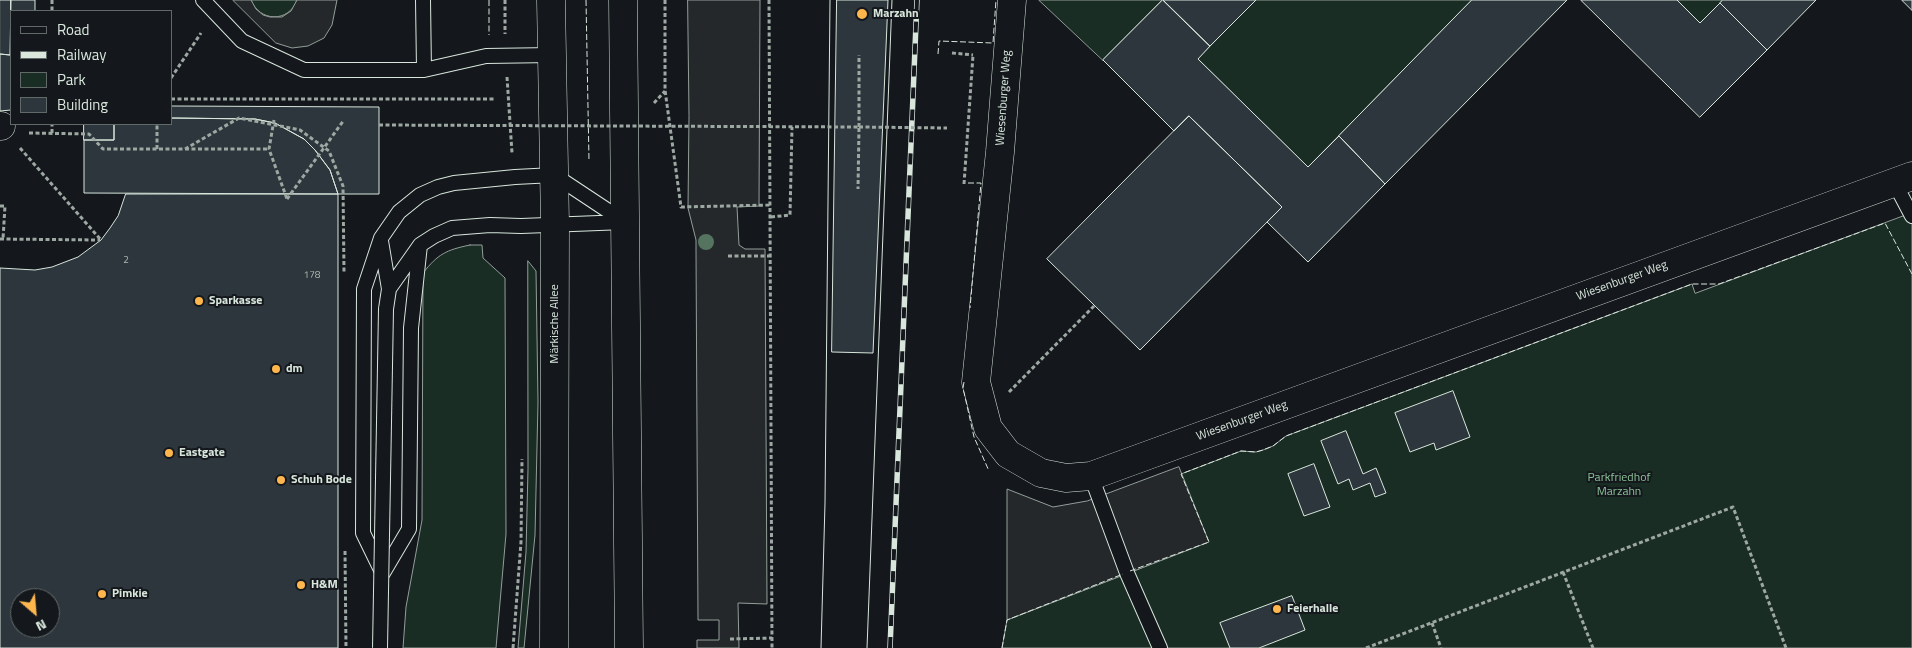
<!DOCTYPE html>
<meta charset="utf-8">
<style>
body{margin:0}
#map{position:relative;width:1912px;height:648px;overflow:hidden;background:#14181c;font-family:"Titillium Web",sans-serif}
canvas{display:block}
.legend{position:absolute;left:10px;top:10px;width:162px;height:115px;box-sizing:border-box;background:#14181c;border:1px solid #626a69;margin:0;padding:6px 9px;list-style:none;font-size:15px;color:#d8e6dc}
.legend li{display:flex;align-items:center;gap:10px;height:25px}
.legend b{width:25px;border:1px solid #626a69}
.north{position:absolute;left:10px;top:588px;width:50px;height:50px;box-sizing:border-box;background:#14181c;border:1px solid #626a69;border-radius:50%;rotate:153deg;font-size:14px;font-weight:700;line-height:20px;text-align:center;color:#d8e6dc}
.north::after{content:'';display:block;margin:auto;width:18px;height:22px;background:#ffb74d;clip-path:polygon(50% 0,100% 100%,50% 72%,0 100%)}
</style>
<div id="map">
<canvas width="1912" height="648"></canvas>
<ul class="legend">
<li><b style="height:6px;background:#14181c"></b>Road</li>
<li><b style="height:6px;background:#d8e6dc"></b>Railway</li>
<li><b style="height:14px;background:#1a2d24"></b>Park</li>
<li><b style="height:14px;background:#2c363c"></b>Building</li>
</ul>
<div class="north">N</div>
</div>
<script>
const ctx = document.querySelector('canvas').getContext('2d');
ctx.lineJoin = 'round';
function fillPath(path, color) {
  ctx.fillStyle = color;
  ctx.fill(path, 'evenodd');
}
function strokePath(path, color, width, dash) {
  ctx.strokeStyle = color;
  ctx.lineWidth = width;
  ctx.lineCap = dash ? 'butt' : 'round';
  ctx.setLineDash(dash || []);
  ctx.stroke(path);
}
function write(font, color, halo, rows, align = 'center') {
  ctx.font = font + ' "Titillium Web",sans-serif';
  ctx.lineWidth = 4;
  ctx.setLineDash([]);
  ctx.textBaseline = 'middle';
  ctx.strokeStyle = halo;
  ctx.fillStyle = color;
  for (const [text, x, y, turn = 0] of rows) {
    ctx.save();
    ctx.translate(x, y);
    ctx.rotate((+turn || 0) * Math.PI / 180);
    ctx.textAlign = isNaN(turn) ? turn : align;
    if (halo) ctx.strokeText(text, 0, 0);
    ctx.fillText(text, 0, 0);
    ctx.restore();
  }
}
const green = new Path2D(`
 M251,0H297C289,23 259,22 251,0Z
 M1039,0H1162L1103,60Z
 M1256,0H1472L1308,167L1198,59Z
 M1677,0H1723L1700,23Z
 M1912,213V648H1002L1007,620L1208,542L1181,474L1241,451L1256,452L1263,450L1273,446L1286,436L1692,284L1695,293Z
 M470,245H482L483,258L505,278L506,534L496,648H403L406,607L422,520L423,273C438,254 446,250 470,245Z
 M528,261L536,271L538,402L535,535L524,648H518L526,552L528,469Z`);
const parking = new Path2D(`
 M233,0H251L256,9L263,15L270,17H282L291,11L297,0H337L332,25L324,38L308,46L292,48L276,43Z
 M688,0H760L759,206L737,207L739,245L745,249H765L767,604L738,603L739,648H697V640H719V620H698L696,250V240L688,208L689,116Z
 M1179,467L1209,542L1007,620V489L1053,507L1087,501Z`);
const building = new Path2D(`
 M0,0H11L10,55L0,54Z
 M11,0H35V11H11V110L0,111V54L10,55Z
 M837,0H888L873,353L832,352Z
 M1163,0L1210,46L1198,59L1308,167L1339,136L1385,184L1308,262L1267,222L1282,207L1189,116L1174,131L1103,60Z
 M1163,0H1256L1210,46Z
 M1472,0H1567L1385,184L1339,136Z
 M1581,0H1677L1700,23L1720,3L1767,50L1700,117Z
 M1723,0H1816L1767,50L1720,3Z
 M1902,0H1912V10Z
 M171,106L379,107V194H338L330,170L315,150L304,139L275,123L255,119L171,118Z
 M1189,116L1282,207L1140,350L1047,259Z
 M171,118L255,119L275,123L304,139L315,150L330,170L338,194L84,193V140H114V124H171Z
 M84,124H114V140H84Z
 M126,194H338V648H0V268L35,270L52,267L78,257L101,240L110,228L118,216ZM20,598H50V628H20Z
 M1453,391L1470,437L1436,450L1434,443L1410,452L1395,413Z
 M1346,431L1363,474L1376,468L1386,493L1375,497L1370,483L1353,490L1349,479L1338,484L1321,441Z
 M1314,464L1330,507L1304,516L1288,474Z
 M1292,596L1305,630L1259,648H1230L1220,623Z`);
const path = new Path2D(`
 M52,0V11
 M505,0V34
 M665,0V90L681,207L771,205
 M769,0L772,648
 M952,53L973,55
 M507,77L512,153
 M171,78L201,33
 M171,99H496
 M654,103L665,91
 M274,120L269,149L287,199
 M859,127V55
 M29,133L89,134L103,149H269
 M52,133V124
 M20,148L101,240
 M157,149V124
 M185,149L239,118L300,130L329,151L343,186L344,272
 M964,184L973,55
 M287,199L344,120
 M0,206H5L3,239
 M771,217L790,215L792,127
 M0,239L100,240
 M728,256H771
 M1009,392L1095,305
 M345,551L346,648
 M1563,572L1593,648
 M1432,623L1441,648
 M730,639L772,638
 M513,648L521,542L522,459
 M1366,648L1733,507L1786,648`);
const lane = new Path2D(`
 M203,0L242,41L304,70H424L423,0
 M424,70L486,56L552,55
 M1894,182L1912,216
 M381,241L389,289L386,309
 M389,289L420,245L434,236L452,228L490,225L521,226L625,222
 M1091,476L1127,573L1160,648
 M382,572L363,533L364,289L381,238L399,212L420,195L438,187L454,183L515,177L554,175L625,222
 M383,573L409,529L411,328L420,245`);
const street = new Path2D(`
 M1012,0L1000,152L976,382L988,428L1008,454L1041,473L1066,478L1091,476L1912,176
 M0,126H1`);
const primary = new Path2D(`
 M551,0L555,224L554,648
 M623,0L629,648`);
const tram = new Path2D(`
 M821,648L825,503L830,0
 M867,648L892,0`);
const rail = new Path2D(`
 M890,648L917,0`);
const pathBridge = new Path2D(`
 M379,125L859,127L858,189
 M859,127L947,128`);
const laneBridge = new Path2D(`
 M380,648L386,309`);
const fence = new Path2D(`
 M489,0V35
 M586,0L589,161
 M938,54L939,41L993,43L996,0
 M968,183H981L970,308
 M964,382L963,388L974,437L989,471
 M1130,571L1209,542L1181,474L1241,451L1256,452L1263,450L1273,446L1286,436L1692,284H1719L1885,223L1912,274
 M1002,648L1007,620L1123,574`);
const trees = [
 [706,242]
];
const markers = [
 [862,14,6,"#ffb74d"],
 [199,301,5,"#ffb74d"],
 [276,369,5,"#ffb74d"],
 [169,453,5,"#ffb74d"],
 [281,480,5,"#ffb74d"],
 [301,585,5,"#ffb74d"],
 [102,594,5,"#ffb74d"],
 [1277,609,5,"#ffb74d"]
];
const numberNames = [
 ["2",126,261],
 ["178",312,276]
];
const poiNames = [
 ["Marzahn",873,14],
 ["Sparkasse",209,301],
 ["dm",286,369],
 ["Eastgate",179,453],
 ["Schuh Bode",291,480],
 ["H&M",311,585],
 ["Pimkie",112,594],
 ["Feierhalle",1287,609]
];
const streetNames = [
 ["Wiesenburger Weg",1004,98,-86],
 ["Wiesenburger Weg",1622,281,-20],
 ["Märkische Allee",555,324,-90],
 ["Wiesenburger Weg",1242,421,-20]
];
const parkNames = [
 ["Parkfriedhof",1619,478],
 ["Marzahn",1619,492]
];
fillPath(green, '#1a2d24');
strokePath(green, '#939e99', 1);
fillPath(parking, '#24282b');
strokePath(parking, '#939e99', 1);
fillPath(building, '#2c363c');
strokePath(building, '#d8e6dc', 1);
strokePath(lane, '#d8e6dc', 16);
strokePath(street, '#d8e6dc', 29);
strokePath(primary, '#d8e6dc', 29);
strokePath(path, '#9da8a2', 3, [4, 2.5]);
strokePath(lane, '#14181c', 14);
strokePath(street, '#14181c', 28);
strokePath(primary, '#14181c', 28);
strokePath(tram, '#d8e6dc', 1);
strokePath(rail, '#d8e6dc', 5.5);
strokePath(rail, '#14181c', 4, [11]);
strokePath(laneBridge, '#d8e6dc', 16, []);
strokePath(pathBridge, '#9da8a2', 3, [4, 2.5]);
strokePath(laneBridge, '#14181c', 14);
strokePath(fence, '#d8e6dc', 1, [6, 2.5]);
ctx.fillStyle = '#55745f';
for (const [x, y] of trees) {
  ctx.beginPath();
  ctx.arc(x, y, 8, 0, 2 * Math.PI);
  ctx.fill();
}
for (const [x, y, r, color] of markers) {
  const dot = new Path2D();
  dot.arc(x, y, r, 0, 2 * Math.PI);
  ctx.fillStyle = color;
  ctx.fill(dot);
  strokePath(dot, '#14181c', 2);
}
write('10px', '#adbab4', null, numberNames);
write('bold 12px', '#d8e6dc', '#14181c', poiNames, 'left');
write('12px', '#d8e6dc', '#14181c', streetNames);
write('12px', '#8ac095', '#14181c', parkNames);
</script>
